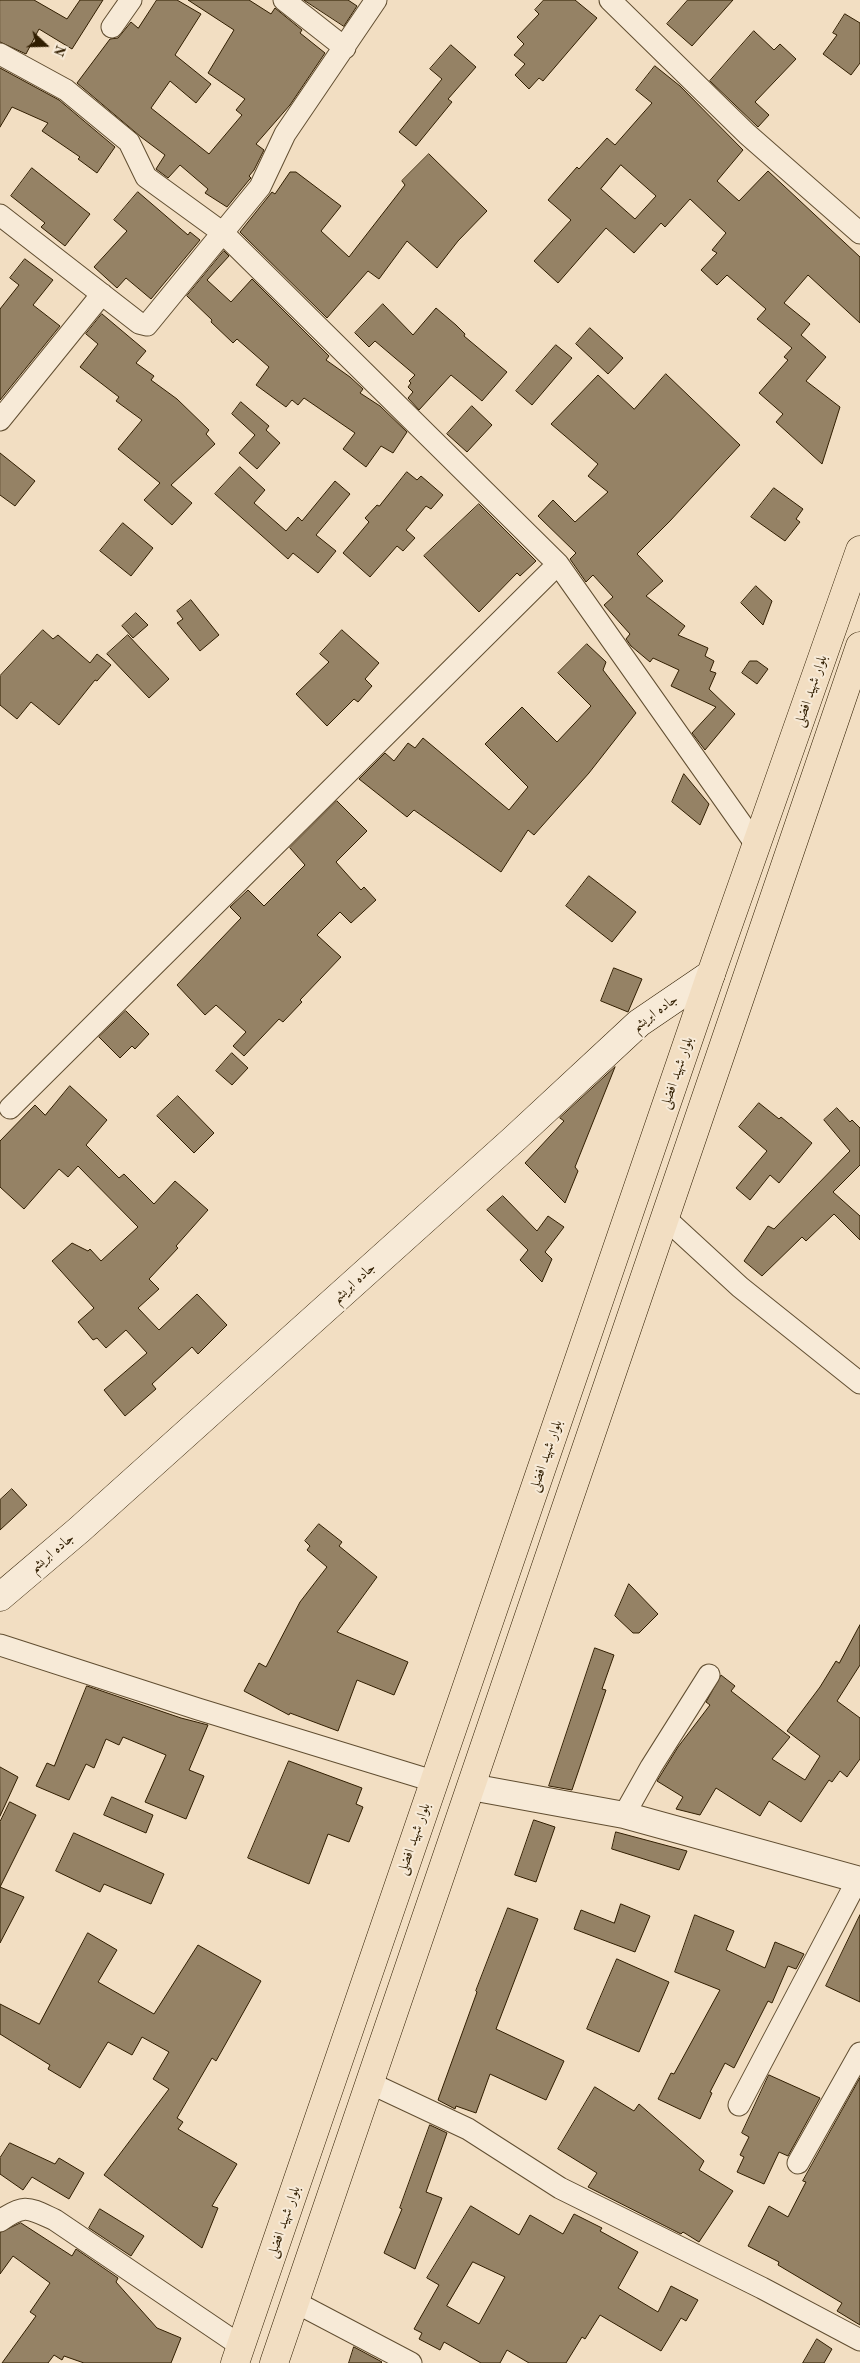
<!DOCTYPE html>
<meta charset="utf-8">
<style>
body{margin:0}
#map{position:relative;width:860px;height:2363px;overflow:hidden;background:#f2dec2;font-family:"Old Standard TT",serif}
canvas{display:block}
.north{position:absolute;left:20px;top:20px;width:50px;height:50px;-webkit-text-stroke:4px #f7ead7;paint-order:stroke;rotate:111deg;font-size:14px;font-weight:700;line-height:20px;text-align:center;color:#311e01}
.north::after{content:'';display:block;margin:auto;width:18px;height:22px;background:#311e01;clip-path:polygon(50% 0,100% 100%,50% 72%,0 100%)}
</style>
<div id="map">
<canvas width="860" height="2363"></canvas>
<div class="north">N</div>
</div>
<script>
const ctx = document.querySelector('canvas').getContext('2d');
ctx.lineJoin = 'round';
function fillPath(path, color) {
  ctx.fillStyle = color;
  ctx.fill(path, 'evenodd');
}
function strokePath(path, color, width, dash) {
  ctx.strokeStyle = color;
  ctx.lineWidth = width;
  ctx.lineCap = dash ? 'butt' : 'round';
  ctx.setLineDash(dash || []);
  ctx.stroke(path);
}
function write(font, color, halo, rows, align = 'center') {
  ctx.font = font + ' "Old Standard TT",Amiri,serif';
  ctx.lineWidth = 4;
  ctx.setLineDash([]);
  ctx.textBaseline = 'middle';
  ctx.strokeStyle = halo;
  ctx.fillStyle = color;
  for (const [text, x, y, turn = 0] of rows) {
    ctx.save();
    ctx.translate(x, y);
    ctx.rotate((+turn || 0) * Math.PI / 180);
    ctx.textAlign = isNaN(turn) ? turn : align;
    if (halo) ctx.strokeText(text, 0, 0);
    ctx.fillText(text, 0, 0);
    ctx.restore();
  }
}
const building = new Path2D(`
 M0,0H34L67,19L80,0H103L72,49L39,29L26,54L0,42Z
 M157,0H177L201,14L175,55L211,84L196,103L170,81L151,108L209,154L242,115L236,110L245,99L208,73L234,30L188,0H249L271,14L275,8L302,30L300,33L325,53L290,105L256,144L264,150L254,170L249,176L251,178L249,180L227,207L205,193L208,189L180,165L168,178L156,169L165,155L141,137L77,83L110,39L118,38L131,22L138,28Z
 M304,0H348L357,6L344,26Z
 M544,0H575L597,18L543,81L539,78L529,89L515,75L525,64L514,55L524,44L517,37L539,14L535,10Z
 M688,0H733L692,46L667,24Z
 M845,14L860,23V63L851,75L823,54L837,35L833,33Z
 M754,31L774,50L780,44L796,59L755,102L769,115L758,127L710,81Z
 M451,45L476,67L448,99L452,102L416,146L399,132L442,79L430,69Z
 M655,66L680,86L743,150L717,181L739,201L768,171L860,257V323L808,275L784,303L810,324L801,335L826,357L806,381L840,407L822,464L776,422L783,414L759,393L788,360L784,357L792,348L757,319L766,309L727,275L717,285L701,270L717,253L712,250L726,233L690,199L665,227L661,223L634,253L606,228L558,283L534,261L571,220L548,200L577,167L579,169L607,138L615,145L652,103L636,90ZM621,165L656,196L635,219L601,189Z
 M0,68L59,100L115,147L97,173L78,159L80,157L42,131L48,123L12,107L0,127Z
 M429,154L487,211L458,241L437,268L407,241L379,279L368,271L327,318L240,232L272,192L275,194L290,172H296L341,206L321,231L349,257L405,185L402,181Z
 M32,168L90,214L65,246L41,227L45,223L11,196Z
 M138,192L188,235L190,232L200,240L151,299L126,278L117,288L94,267L127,231L114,220Z
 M224,251L229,256L207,280L231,302L252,279L329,356L326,360L350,377L363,389L360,393L380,406L407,432L393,453L381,446L366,467L343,449L355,433L304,398L298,405L292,400L286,407L256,385L269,367L237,339L233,343L211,322L212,320L187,296Z
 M25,259L53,280L33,305L60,326L0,400V309L19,285L10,278Z
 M383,304L413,335L436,308L456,325L465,334L464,336L507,372L482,401L451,375L419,410L408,398L413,392L408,387L411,383L409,381L415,375L375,341L369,347L355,333Z
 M102,314L146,351L136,363L154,376L151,380L177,399L209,430L206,434L215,444L171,485L192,503L172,525L144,500L160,483L118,449L142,420L116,401L119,397L80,367L98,344L86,334Z
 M590,328L623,358L608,374L576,344Z
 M556,345L572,358L532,405L516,391Z
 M666,374L740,445L670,521L637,554L663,581L646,596L685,626L678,635L708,648L705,656L714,661L710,671L716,673L709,689L735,714L705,750L692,733L716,707L671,686L679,670L653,658L650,662L631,646L626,639L630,634L604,605L613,597L593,575L586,582L570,559L576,553L538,516L553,500L575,522L608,492L588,476L598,464L551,424L598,375L634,409Z
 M241,402L269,426L266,430L280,443L257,469L239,453L255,435L232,414Z
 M472,406L492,425L467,452L447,434Z
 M0,453L35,481L15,506L0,495Z
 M240,467L265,490L254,503L286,531L298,517L302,521L335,481L350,494L316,535L336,551L318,573L293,553L288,559L215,494Z
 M407,472L417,480L421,476L443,495L431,509L426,506L406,530L415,538L403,551L397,546L370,577L343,553L369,522L365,518L377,505L379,506Z
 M774,488L803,509L796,519L800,522L785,541L751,517Z
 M479,504L536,561L520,576L517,573L479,612L424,556Z
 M123,523L153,548L131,576L100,551Z
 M756,586L772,601L763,625L741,603Z
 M191,600L219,635L200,651L177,623L183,619L177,611Z
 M136,613L148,625L133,638L122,626Z
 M43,630L53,639L58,635L90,663L97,654L111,665L97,681L95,680L59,725L31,702L17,719L0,705V676Z
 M342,630L379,663L365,679L372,686L358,702L354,699L327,726L296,694L329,662L320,654Z
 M128,635L169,679L149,698L107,654Z
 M587,644L606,662L603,670L636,713L589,773L534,835L528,830L501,872L414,810L407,817L359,779L385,753L394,761L408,743L415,748L423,738L509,810L528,787L485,744L522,707L557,742L591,706L558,673Z
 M750,661H757L768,669L757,684L742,673Z
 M684,774L709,804L700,825L672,802Z
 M337,801L367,831L336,862L361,890L364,887L376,900L351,923L340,912L317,935L341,957L300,1000L302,1002L283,1022L279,1019L244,1056L233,1046L246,1032L216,1005L205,1015L177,985L241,918L230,907L248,890L264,906L305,865L290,848Z
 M589,876L636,912L612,942L566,906Z
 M614,968L642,979L628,1012L601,1001Z
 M126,1011L149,1034L135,1049L132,1046L120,1058L99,1037Z
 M232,1053L248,1068L232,1085L216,1071Z
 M615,1067L575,1167L578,1171L565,1203L525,1163L564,1121L560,1118Z
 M70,1086L107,1120L86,1145L119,1178L124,1174L154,1204L175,1181L208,1210L176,1246L178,1248L149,1279L159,1289L138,1308L159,1330L197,1294L227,1325L198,1354L192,1347L152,1384L156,1389L125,1416L104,1390L147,1353L126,1330L106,1348L97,1338L93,1340L78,1322L94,1308L52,1261L72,1243L88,1251L90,1249L101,1261L138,1227L78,1166L68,1177L59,1169L24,1209L0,1187V1141L35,1105L45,1115Z
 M178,1096L214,1133L194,1153L157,1116Z
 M759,1103L779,1119L781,1117L812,1143L779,1183L770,1175L750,1200L736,1188L767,1151L739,1127Z
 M837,1108L850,1122L852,1120L860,1128V1165L833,1192L860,1216V1240L834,1214L806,1241L802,1237L762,1276L744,1261L768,1226L774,1229L850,1151L824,1120Z
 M503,1196L537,1231L548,1216L564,1227L545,1252L552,1259L542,1282L520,1260L528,1250L487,1210Z
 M12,1489L27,1505L0,1530V1500Z
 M319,1524L342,1542L339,1546L377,1577L337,1632L408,1662L394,1695L357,1680L338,1731L290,1713L289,1715L244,1691L259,1663L266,1667L300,1602L327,1567L307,1550L310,1546L305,1541Z
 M629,1584L658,1614L639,1633H633L615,1616Z
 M860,1625V1665L837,1701L860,1718V1759L847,1777L840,1771L832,1782L829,1780L801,1822L769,1801L760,1816L716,1788L700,1815L676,1809L683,1797L657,1781L678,1747L710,1705L706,1702L721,1675L735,1686L731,1691L790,1737L772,1759L805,1780L820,1756L787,1731L820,1687L836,1661L839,1663Z
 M595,1648L614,1655L602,1689L606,1690L572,1790L549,1786Z
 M87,1686L181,1718L208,1725L189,1770L204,1776L186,1819L145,1802L166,1755L123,1737L119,1745L106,1739L94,1768L86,1764L69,1800L36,1786L47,1763L54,1766Z
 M289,1761L362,1788L356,1804L363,1807L349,1842L328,1834L309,1884L248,1858Z
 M0,1767L18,1777L0,1816Z
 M112,1797L153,1815L146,1833L104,1815Z
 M10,1802L36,1815L0,1887L24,1897L0,1943V1822Z
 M534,1820L555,1827L536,1882L515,1875Z
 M616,1832L687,1851L679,1870L612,1849Z
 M74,1833L164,1874L151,1904L104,1884L100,1892L56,1871Z
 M621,1904L650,1916L635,1952L574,1929L581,1910L614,1923Z
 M508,1908L538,1919L496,2029L564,2061L546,2100L490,2074L476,2113L456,2106L455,2109L438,2100L477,1992L476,1991Z
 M695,1915L734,1931L726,1950L765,1968L775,1942L804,1954L796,1969L788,1966L772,2003L768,2001L734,2068L725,2063L710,2092L712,2093L700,2119L658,2099L671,2073L674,2074L720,1990L675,1972Z
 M860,1915V2002L826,1986Z
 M88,1933L117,1950L98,1982L154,2014L198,1945L261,1981L216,2061L212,2058L177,2118L183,2122L178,2129L237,2164L212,2206L218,2208L202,2248L104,2175L169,2089L153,2079L169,2052L142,2037L132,2055L108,2042L80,2088L48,2069L50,2065L0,2034V2004L39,2024Z
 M617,1959L669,1982L639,2052L587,2029Z
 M769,2075L820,2098L788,2156L779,2152L764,2184L737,2172L744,2157L740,2155L749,2137L742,2133Z
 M860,2078V2325L837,2311L842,2303L778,2265L779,2262L748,2246L769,2206L788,2217L806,2182L803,2181Z
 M595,2087L634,2111L639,2104L704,2161L699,2170L733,2191L699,2242L683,2232L681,2234L588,2187L597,2173L558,2149Z
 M430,2125L447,2133L426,2192L442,2198L415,2269L384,2253L402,2209L400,2208Z
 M10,2143L55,2164L59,2158L84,2173L69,2199L32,2177L23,2190L0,2174V2158Z
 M471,2206L519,2235L530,2215L563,2234L574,2214L602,2228L600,2231L638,2252L618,2288L658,2312L671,2286L698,2300L686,2321L681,2318L661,2351L600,2315L585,2339L582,2337L566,2363H529L507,2350L500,2363H481L444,2342L440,2350L419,2339L422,2333L414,2329L439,2285L427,2278ZM473,2262L505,2277L479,2324L447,2306Z
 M100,2209L144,2236L131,2256L89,2228Z
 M21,2223L72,2256L76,2249L118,2278L116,2282L157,2328L181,2338L171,2363H84L64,2356L62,2360L54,2355L48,2363H2L36,2316L30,2312L50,2283L13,2256L0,2274V2233Z
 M817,2339L832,2349L824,2363H803Z
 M354,2347L382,2362L381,2363H349Z`);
const minor = new Path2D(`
 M284,0L345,48
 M610,0L747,134L860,233
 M112,27L131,0
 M0,54L66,90L129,142L146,177L223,233L558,564L757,846
 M0,215L139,323L147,325L260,187L285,134L376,0
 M0,420L102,294
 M10,1108L558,564
 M665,1218L740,1287L860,1383
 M0,1645L198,1709L433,1781
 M624,1815L651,1767L709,1675
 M370,2083L468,2129L560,2188L762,2288L860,2340
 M739,2105L858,1879
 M798,2163L860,2053
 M0,2221C25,2203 29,2208 55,2220L241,2346
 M295,2302L411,2363`);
const tertiary = new Path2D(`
 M471,1787L624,1815L860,1880`);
const secondary = new Path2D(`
 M0,1597L79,1530L513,1140L639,1023L711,974`);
const primary = new Path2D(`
 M235,2363L711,974L860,550
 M274,2363L860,646`);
const streetNames = [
 ["بلوار شهید افضلی",811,691,-71],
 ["جاده ابریشم",655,1013,-36],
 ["بلوار شهید افضلی",677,1073,-71],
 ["جاده ابریشم",354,1283,-42],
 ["بلوار شهید افضلی",546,1456,-71],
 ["جاده ابریشم",52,1553,-40],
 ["بلوار شهید افضلی",414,1839,-71],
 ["بلوار شهید افضلی",284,2222,-71]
];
fillPath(building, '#958265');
strokePath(building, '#311e01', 1);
strokePath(minor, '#614e31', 23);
strokePath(tertiary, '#614e31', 28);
strokePath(secondary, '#311e01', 29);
strokePath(primary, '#311e01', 29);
strokePath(minor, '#f7ead7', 21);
strokePath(tertiary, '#f7ead7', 26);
strokePath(secondary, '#f7ead7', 28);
strokePath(primary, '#f2dec2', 28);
write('14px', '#311e01', '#f7ead7', streetNames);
</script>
